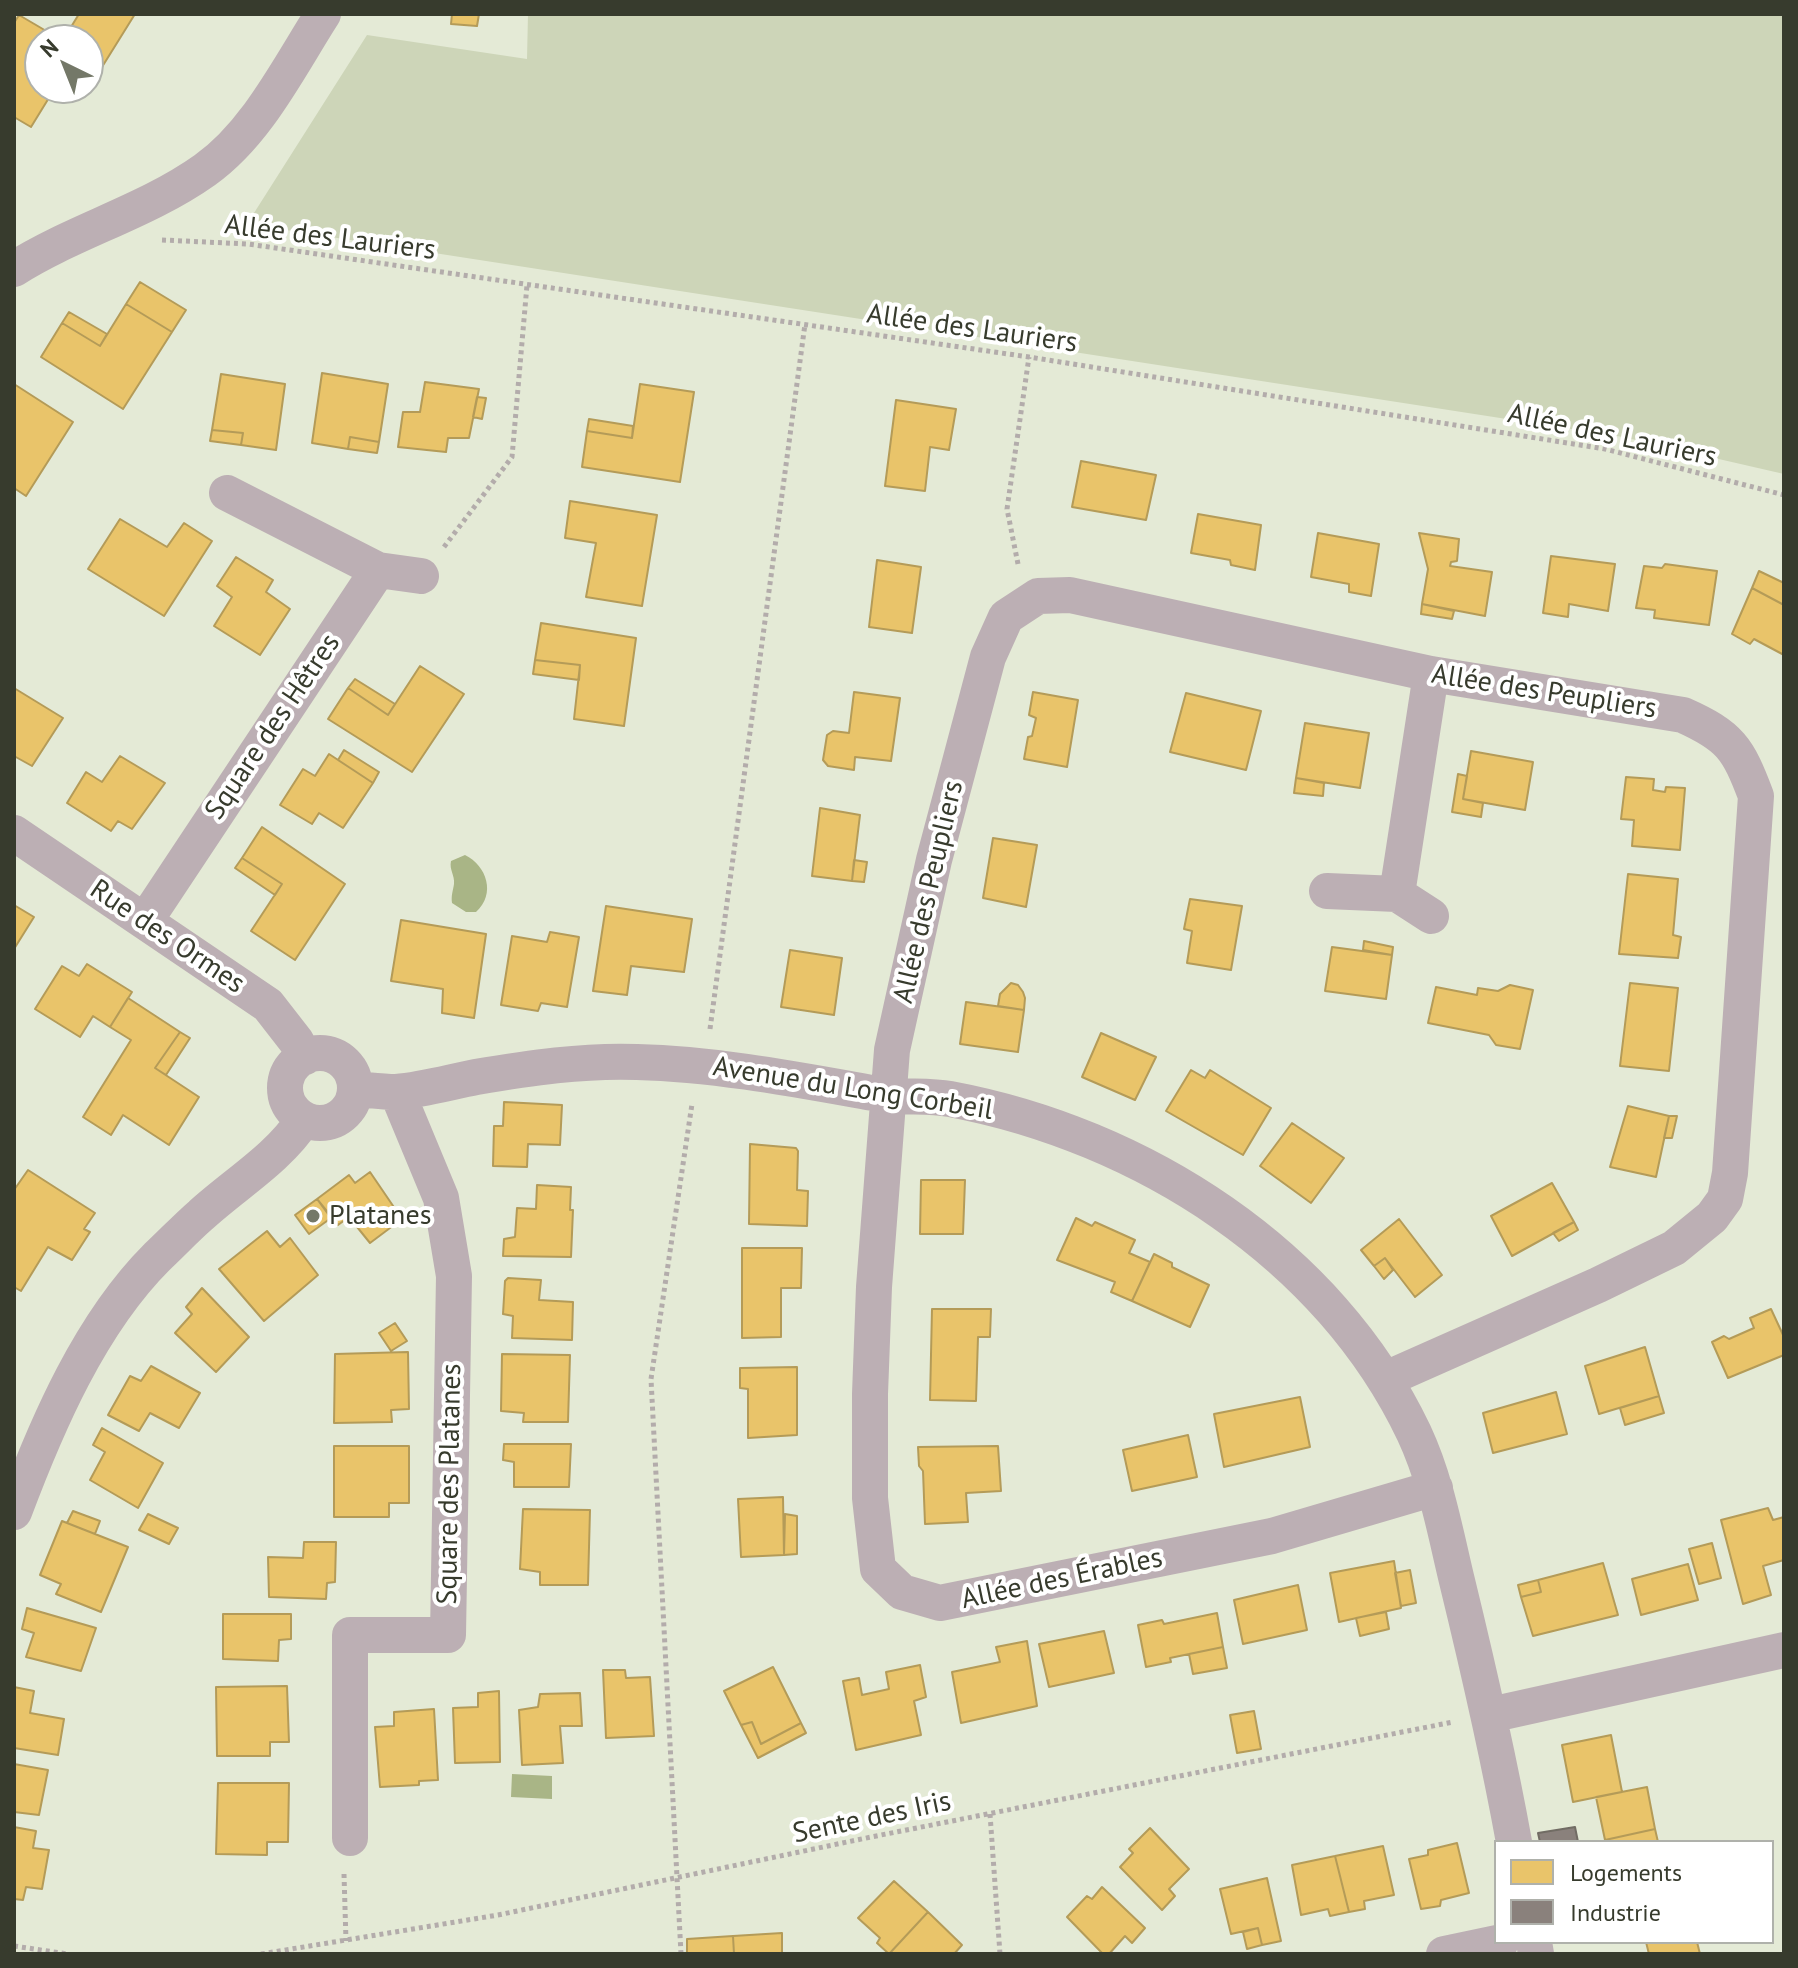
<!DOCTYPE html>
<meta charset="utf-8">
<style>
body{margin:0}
#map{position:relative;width:1798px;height:1968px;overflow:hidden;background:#e4ead6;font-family:"PT Sans",sans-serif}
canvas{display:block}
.frame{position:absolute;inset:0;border:16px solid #373b2d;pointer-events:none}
.legend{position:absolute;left:1494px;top:1840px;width:280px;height:104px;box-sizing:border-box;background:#fff;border:2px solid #afb1ab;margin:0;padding:10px 14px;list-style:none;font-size:24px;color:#373b2d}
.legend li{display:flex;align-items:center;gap:16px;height:40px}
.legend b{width:40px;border:2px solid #afb1ab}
.north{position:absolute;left:24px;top:24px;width:80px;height:80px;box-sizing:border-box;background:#fff;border:2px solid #afb1ab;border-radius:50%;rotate:317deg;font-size:22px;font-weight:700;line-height:32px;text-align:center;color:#373b2d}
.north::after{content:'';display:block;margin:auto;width:28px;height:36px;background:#747868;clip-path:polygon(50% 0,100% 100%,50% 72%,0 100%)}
</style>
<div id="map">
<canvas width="1798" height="1968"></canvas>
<div class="frame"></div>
<ul class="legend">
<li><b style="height:22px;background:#e9c46a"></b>Logements</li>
<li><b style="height:22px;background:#8a817c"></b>Industrie</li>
</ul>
<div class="north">N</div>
</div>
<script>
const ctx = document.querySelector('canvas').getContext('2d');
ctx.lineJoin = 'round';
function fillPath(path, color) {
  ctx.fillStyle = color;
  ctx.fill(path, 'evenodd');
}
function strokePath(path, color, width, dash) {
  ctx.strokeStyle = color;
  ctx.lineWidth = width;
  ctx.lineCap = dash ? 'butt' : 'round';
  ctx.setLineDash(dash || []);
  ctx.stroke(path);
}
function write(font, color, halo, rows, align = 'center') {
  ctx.font = font + ' "PT Sans",sans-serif';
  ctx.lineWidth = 8;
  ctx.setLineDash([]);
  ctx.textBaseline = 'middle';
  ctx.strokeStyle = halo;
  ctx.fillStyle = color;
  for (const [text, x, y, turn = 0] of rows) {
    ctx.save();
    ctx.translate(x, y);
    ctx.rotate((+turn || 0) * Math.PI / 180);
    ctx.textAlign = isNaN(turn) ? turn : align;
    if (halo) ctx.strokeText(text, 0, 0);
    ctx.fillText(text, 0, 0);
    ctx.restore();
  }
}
const green = new Path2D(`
 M528,14H1784V474L1623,437L247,224L367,35L527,59Z`);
const water = new Path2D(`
 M465,855C487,866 496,894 476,912H466L452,903C451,895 453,891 454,884C455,875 449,870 451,861Z
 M512,1774L552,1776V1799L511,1797Z`);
const homes = new Path2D(`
 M79,14H135L102,67L88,58V40H63Z
 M452,14H479L477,26L451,24Z
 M19,15L53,35L50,40H40V88H55L31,127L14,117V23Z
 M140,282L186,310L172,332L126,304Z
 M126,304L172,332L123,409L41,357L62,323L100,346Z
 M69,312L107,334L100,346L62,323Z
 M322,373L388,384L379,442L350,437L348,449L312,443Z
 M221,374L285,384L276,450L241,445L243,433L212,430Z
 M425,382L479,389L469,438H448L446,452L398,447L403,412H420Z
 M14,384L73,422L26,496L14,488Z
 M640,384L694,392L680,482L582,467L587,431L632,438Z
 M477,397L486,398L482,419L473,417Z
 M896,400L956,409L949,450L930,447L925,491L885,486Z
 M589,419L633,426L632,438L587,431Z
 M212,430L243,433L241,445L210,441Z
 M350,437L379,442L377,453L348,449Z
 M1081,461L1156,475L1146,520L1072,507Z
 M570,501L657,515L642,606L586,597L596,543L565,538Z
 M1198,514L1261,525L1255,570L1231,565L1230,560L1191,553Z
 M120,519L167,547L184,523L212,541L164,616L88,569Z
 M1318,533L1379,544L1371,596L1349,592V584L1311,577Z
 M1419,533L1459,539L1457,561L1451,562L1450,566L1492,572L1485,616L1422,604L1428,569Z
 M1551,556L1615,564L1608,611L1569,604L1568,617L1543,613Z
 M236,557L273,580L266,592L290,609L260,655L214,626L232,597L217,586Z
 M877,560L921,567L912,633L869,627Z
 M1665,564L1717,571L1709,625L1654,618L1655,610L1636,608L1644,566L1662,568Z
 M1759,571L1784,583V605L1752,588Z
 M1752,588L1784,605V655L1754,639L1750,644L1732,634Z
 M1422,604L1454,611L1452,619L1421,614Z
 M541,623L636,638L624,726L574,719L580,665L535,660Z
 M535,660L580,665L579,680L533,674Z
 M420,666L464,694L412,772L328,719L348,688L388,715Z
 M355,679L395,704L388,715L348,688Z
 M14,688L63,718L32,766L14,756Z
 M854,692L900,698L891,761L855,757L854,770L828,766L823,760L827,735L833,731L849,733Z
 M1033,692L1078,700L1067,767L1024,759L1028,737L1032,736L1036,718L1029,715Z
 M1186,693L1261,711L1246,770L1170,752Z
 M1305,723L1369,733L1360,788L1296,778Z
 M344,750L379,772L373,783L338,760Z
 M1471,751L1533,762L1525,810L1463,799Z
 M329,754L373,783L343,828L319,813L312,824L280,805L303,769L315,776Z
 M120,756L165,783L132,829L118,821L111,831L67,803L86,772L102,782Z
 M1458,774L1467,776L1463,799L1483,803L1481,817L1452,812Z
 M1626,777L1654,779L1653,790L1665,792L1666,787L1685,788L1680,850L1632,846L1634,820L1621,819Z
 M1296,778L1324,783L1323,796L1294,793Z
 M820,808L860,815L852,881L812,876Z
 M262,827L345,884L295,960L251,931L282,884L242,858Z
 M993,838L1037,845L1026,907L983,898Z
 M242,858L282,884L275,895L235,868Z
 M854,860L867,862L864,882L852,881Z
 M1628,874L1678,879L1673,935L1681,937L1678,958L1619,954Z
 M1190,899L1242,906L1231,970L1187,963L1192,931L1184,929Z
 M14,905L34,917L14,949Z
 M606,906L692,919L684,972L631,966L627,995L593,991Z
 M401,920L486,934L474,1018L442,1013L443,989L391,981Z
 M550,932L579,937L567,1007L541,1003L538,1011L501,1005L512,936L547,942Z
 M1364,941L1393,947L1392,955L1363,950Z
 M1332,947L1392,955L1386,999L1325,991Z
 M790,950L842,958L834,1015L781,1007Z
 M87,964L132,992L110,1027L93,1016L80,1037L35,1009L62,966L79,976Z
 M1011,983L1018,985L1023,992L1025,998L1024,1010L998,1006L1000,994Z
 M1630,983L1678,988L1669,1071L1620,1066Z
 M1510,985L1533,990L1520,1049L1496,1045L1489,1035L1428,1023L1436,987L1477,995L1478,988L1498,991Z
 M128,998L180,1032L155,1068L199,1097L169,1145L123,1115L111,1135L83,1117L131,1040L110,1027Z
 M966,1002L1024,1010L1018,1052L960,1044Z
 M180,1032L190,1038L166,1075L155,1068Z
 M1101,1033L1156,1057L1135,1100L1082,1077Z
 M1191,1070L1205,1078L1210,1070L1271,1108L1243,1155L1166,1111Z
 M504,1102L562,1105L560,1145L528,1144L527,1167L493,1166L494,1126H503Z
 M1628,1106L1669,1116L1656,1177L1610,1167Z
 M1669,1116H1677L1672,1138H1664Z
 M1292,1123L1344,1158L1311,1203L1260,1166Z
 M750,1144L796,1148L798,1151L797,1190L808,1191L807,1226L749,1224Z
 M28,1170L95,1213L84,1229L90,1232L72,1260L48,1247L21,1291L14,1287V1190Z
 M370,1172L402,1219L370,1243L349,1217L338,1225L317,1199L349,1175L355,1183Z
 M921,1180H965L963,1234H920Z
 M1552,1183L1574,1222L1512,1256L1491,1216Z
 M537,1185L571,1187L570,1210H573L571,1257L503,1256L504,1239L515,1237L517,1208L536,1209Z
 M317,1199L331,1218L309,1234L295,1215Z
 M1076,1218L1092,1226L1095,1222L1135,1240L1129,1253L1150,1262L1132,1301L1111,1292L1115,1282L1057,1260Z
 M1399,1219L1442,1275L1415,1297L1385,1258L1374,1266L1361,1250Z
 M1574,1222L1578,1230L1559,1241L1553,1233Z
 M267,1231L280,1247L290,1238L318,1275L264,1321L219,1269Z
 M742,1248H802L801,1288H781V1337L742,1338Z
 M1154,1254L1172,1263V1267L1209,1285L1190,1327L1132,1301Z
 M1385,1258L1393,1270L1384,1279L1374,1266Z
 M508,1278L541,1280L539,1300L573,1302L572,1340L512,1338L513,1316L503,1314L505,1281Z
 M202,1288L249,1337L216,1372L175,1333L192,1314L186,1307Z
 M932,1309H991L990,1337H978L976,1401L930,1400Z
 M1771,1309L1784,1337V1355L1728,1378L1712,1342L1724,1336L1729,1339L1754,1328L1750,1318Z
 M395,1323L407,1341L391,1351L379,1333Z
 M1645,1347L1659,1396L1599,1414L1585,1366Z
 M408,1352L409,1409L391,1410L392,1422L334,1423L335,1354Z
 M502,1354L570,1355L568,1422H523L524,1413L501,1411Z
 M151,1366L200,1393L179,1428L150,1413L139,1431L108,1415L130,1376L141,1381Z
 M797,1367V1435L748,1438V1389L740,1388V1368Z
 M1556,1392L1567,1434L1493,1453L1483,1413Z
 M1659,1396L1664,1413L1625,1425L1620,1408Z
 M1300,1397L1310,1447L1224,1467L1214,1414Z
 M102,1428L163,1463L138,1508L90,1480L105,1452L93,1445Z
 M1188,1435L1197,1477L1132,1491L1123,1450Z
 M504,1444H571L569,1487H514V1462L503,1460Z
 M334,1446H409V1503H389V1517H334Z
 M998,1446L1001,1491L966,1493L968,1522L925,1524L923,1471L919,1466L918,1447Z
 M783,1497L784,1555L741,1557L738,1499Z
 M1768,1508L1773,1520L1784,1517V1560L1763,1566L1771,1595L1743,1604L1721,1520Z
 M523,1509L590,1510L588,1585H540V1572L520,1569Z
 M73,1511L100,1521L95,1534L67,1523Z
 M148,1514L178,1528L169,1544L139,1530Z
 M785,1514L797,1516V1554L784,1555Z
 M62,1521L128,1547L101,1612L56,1594L61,1584L40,1575Z
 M304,1542H336L335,1582L327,1583L326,1599L269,1597L268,1557L303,1558Z
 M1712,1543L1721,1578L1699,1584L1689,1549Z
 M1394,1561L1401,1608L1339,1622L1330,1573Z
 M1603,1563L1618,1615L1533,1636L1521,1597L1541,1592L1538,1580Z
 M1688,1564L1698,1600L1641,1615L1632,1579Z
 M1410,1570L1416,1603L1401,1606L1395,1573Z
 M1538,1580L1541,1592L1521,1597L1518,1585Z
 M1298,1585L1307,1630L1243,1644L1234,1600Z
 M27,1608L96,1628L81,1671L26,1657L34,1633L22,1629Z
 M1386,1612L1389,1629L1360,1636L1356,1618Z
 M1217,1613L1223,1647L1170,1658L1171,1662L1146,1667L1138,1625L1162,1620L1164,1624Z
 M223,1614H291V1639L279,1640L278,1661L223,1659Z
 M1104,1631L1114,1673L1049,1687L1039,1644Z
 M1027,1641L1037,1706L961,1723L952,1672L1000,1662L996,1647Z
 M1223,1647L1227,1668L1193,1674L1189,1654Z
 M920,1665L926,1697L914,1701L921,1735L856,1750L843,1681L859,1678L862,1695L889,1689L886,1672Z
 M773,1667L801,1723L761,1744L752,1722L741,1725L724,1691Z
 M603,1670H625L626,1678L650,1677L654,1736L606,1738Z
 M287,1686L289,1742H270V1756H217L216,1687Z
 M14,1687L34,1691L30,1713L64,1719L58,1755L14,1748Z
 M499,1691L500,1762L455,1763L453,1708L478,1707V1693Z
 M580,1693L582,1726H560L563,1763L522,1765L519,1710L538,1707L540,1694Z
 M434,1709L438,1780L419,1781V1785L380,1787L375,1727L394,1726V1712Z
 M1254,1711L1261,1749L1237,1753L1230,1715Z
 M752,1722L761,1744L801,1723L806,1733L758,1758L741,1725Z
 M1611,1735L1622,1792L1573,1802L1562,1745Z
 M14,1764L48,1770L39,1815L14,1812Z
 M218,1783H289L288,1842H267V1855L216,1854Z
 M1647,1787L1655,1829L1605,1840L1596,1797Z
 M14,1827L36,1831L33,1848L49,1850L42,1889L26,1887L23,1900L14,1899Z
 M1150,1828L1189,1869L1169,1889L1175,1896L1162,1910L1120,1867L1133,1853L1129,1849Z
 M1655,1829L1658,1842H1606L1605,1840Z
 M1457,1843L1469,1893L1441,1900L1440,1906L1421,1909L1409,1859L1428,1855V1850Z
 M1383,1846L1394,1895L1364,1901L1365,1909L1349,1912L1335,1856Z
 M1335,1856L1349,1912L1330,1916L1328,1909L1301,1915L1292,1865Z
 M1267,1878L1281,1941L1262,1945L1258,1928L1231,1934L1220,1889Z
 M894,1881L928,1912L889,1954L877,1943L880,1938L858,1918Z
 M1102,1887L1145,1928L1132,1943L1125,1936L1109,1954H1103L1067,1917L1087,1896L1092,1899Z
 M928,1912L962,1945L954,1954H889Z
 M1258,1928L1262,1945L1247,1949L1243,1932Z
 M782,1933V1954H734L733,1936Z
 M733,1936L734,1954H687V1939Z
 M1646,1942H1697L1700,1954H1649Z`);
const industry = new Path2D(`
 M1575,1827L1578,1842H1540L1538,1833Z`);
const path = new Path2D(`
 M162,240L248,244L1029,357L1605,449L1784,495
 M444,547L512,457L527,285
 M1018,564L1007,509L1029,357
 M710,1029L805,324
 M990,1814L1000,1954
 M344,1874L346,1941
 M14,1946L68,1954
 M261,1954L498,1915L871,1837L1453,1722
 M681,1954L651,1379L692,1104`);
const minor = new Path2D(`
 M14,269C74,231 146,212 205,170C257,133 289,67 323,14
 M227,493L378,570
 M14,833L268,1005L296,1041L305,1057
 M1327,891L1397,894
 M1431,916L1397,894L1431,674
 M145,921L378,570L421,576
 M285 1088a35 35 0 1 1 70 0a35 35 0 1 1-70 0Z
 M355,1089C368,1090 383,1092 396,1092C422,1090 450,1082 476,1077C529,1068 583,1060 637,1062C717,1064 799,1080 878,1094C902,1098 927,1095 950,1099C1142,1135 1329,1254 1414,1433C1436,1480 1445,1531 1457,1581C1478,1667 1498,1754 1514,1842
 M1386,1379L1598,1285L1674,1248L1712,1217L1725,1199L1730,1173L1756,796C1738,748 1730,736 1683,715L1431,674L1070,595L1038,596L1006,617L988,657L934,860L892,1050L874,1287L870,1394V1498L878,1569L902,1592L940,1603L1272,1536L1435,1488
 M14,1512C47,1424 90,1324 157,1257C172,1243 186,1228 201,1215C236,1183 278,1159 304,1119
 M1490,1715L1784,1650
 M350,1838V1635H448L454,1276L441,1198L397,1092
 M1534,1942L1536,1954
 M1444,1954L1501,1942`);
const markers = [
 [313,1216,8,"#747868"]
];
const streetNames = [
 ["Allée des Lauriers",330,238,7],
 ["Allée des Lauriers",972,329,8],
 ["Allée des Lauriers",1612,436,12],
 ["Allée des Peupliers",1544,692,9],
 ["Square des Hêtres",273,727,-56],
 ["Allée des Peupliers",929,892,-77],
 ["Rue des Ormes",167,937,34],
 ["Avenue du Long Corbeil",853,1089,9],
 ["Square des Platanes",450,1484,-89],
 ["Allée des Érables",1062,1579,-12],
 ["Sente des Iris",872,1818,-12]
];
const poiNames = [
 ["Platanes",329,1216]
];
fillPath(green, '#cdd5b8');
fillPath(water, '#a9b586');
fillPath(homes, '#e9c46a');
strokePath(homes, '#b49b58', 2);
fillPath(industry, '#8a817c');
strokePath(industry, '#716c64', 2);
strokePath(path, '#b3acab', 5, [4, 4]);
strokePath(minor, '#bcafb4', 36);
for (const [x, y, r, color] of markers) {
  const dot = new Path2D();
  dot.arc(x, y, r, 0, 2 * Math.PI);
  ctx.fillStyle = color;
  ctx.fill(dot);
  strokePath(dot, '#fff', 3);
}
write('28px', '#373b2d', '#fff', streetNames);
write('28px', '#373b2d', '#fff', poiNames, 'left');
</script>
